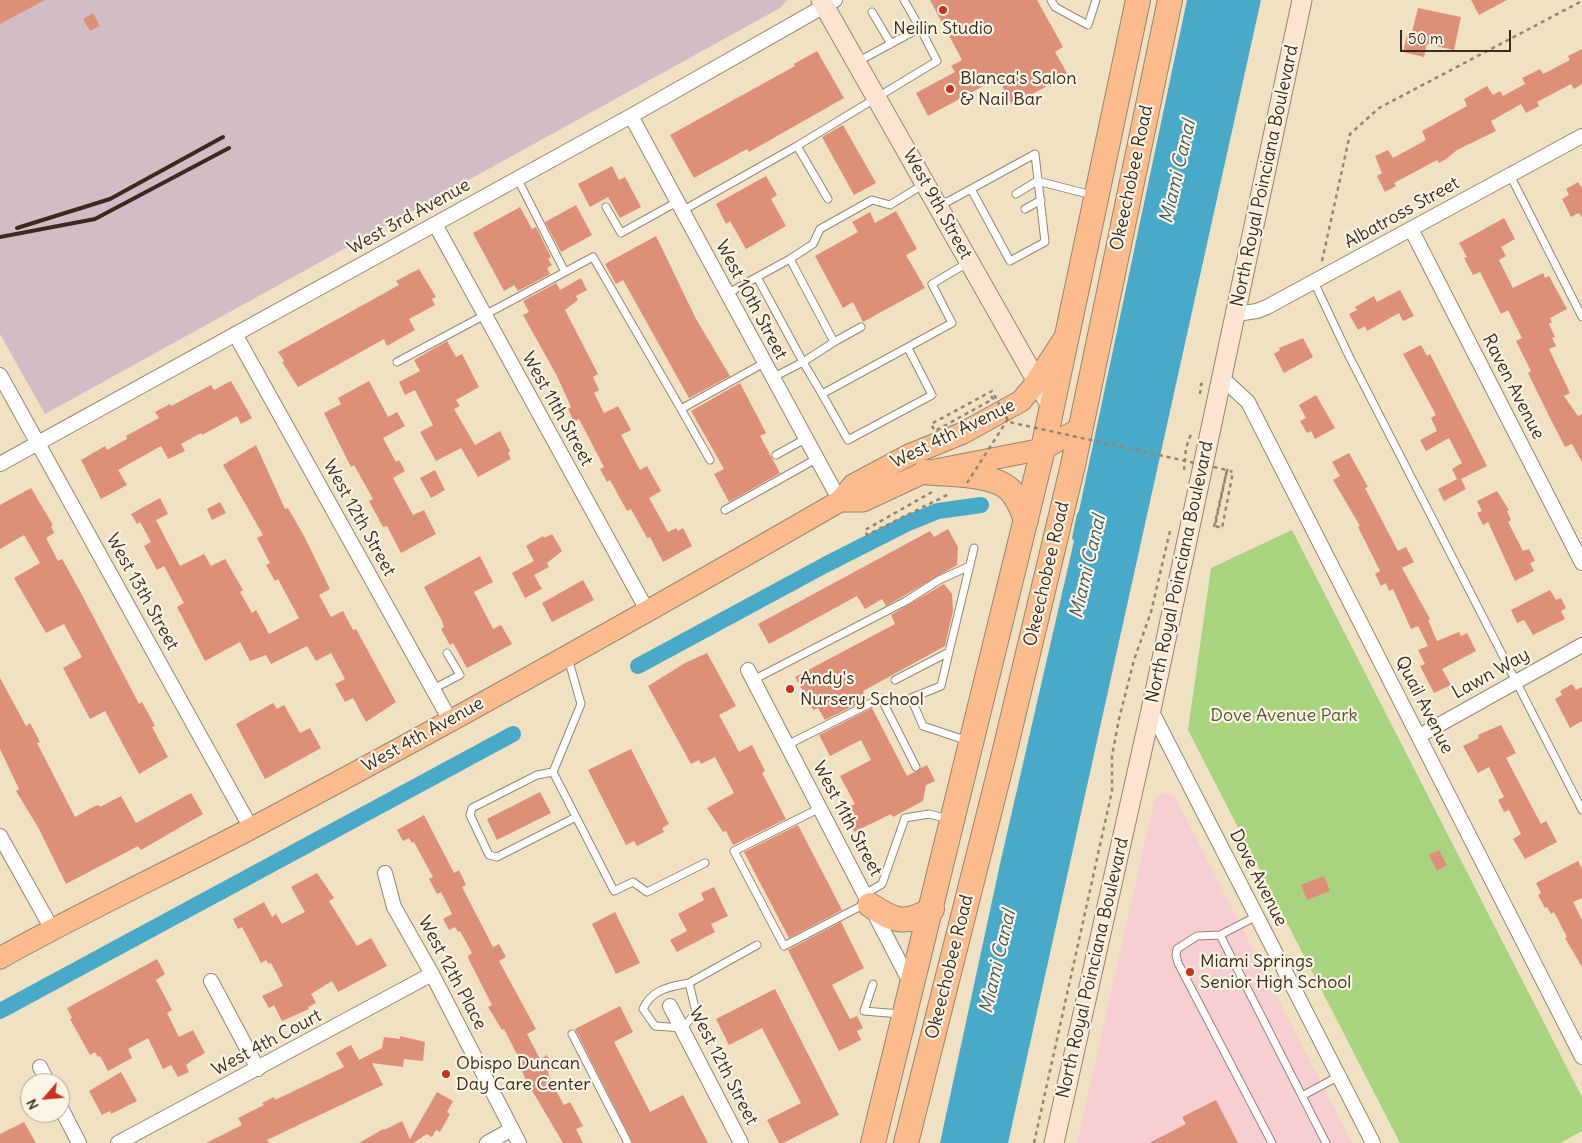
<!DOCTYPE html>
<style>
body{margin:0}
#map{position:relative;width:1582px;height:1143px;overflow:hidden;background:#efe1c1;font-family:Delius,sans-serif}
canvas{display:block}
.north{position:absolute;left:20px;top:1073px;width:50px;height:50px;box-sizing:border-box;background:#fcf5e5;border:1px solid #afa495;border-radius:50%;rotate:243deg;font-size:14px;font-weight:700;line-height:20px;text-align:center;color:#3b2a1e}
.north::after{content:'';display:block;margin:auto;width:18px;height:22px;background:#c8321e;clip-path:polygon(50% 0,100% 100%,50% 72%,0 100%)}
.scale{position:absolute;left:1400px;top:30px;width:111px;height:22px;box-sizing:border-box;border:2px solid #3b2a1e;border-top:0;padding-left:6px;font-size:15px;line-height:18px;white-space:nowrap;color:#3b2a1e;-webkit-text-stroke:4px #fcf5e5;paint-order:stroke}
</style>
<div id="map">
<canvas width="1582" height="1143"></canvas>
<div class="north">N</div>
<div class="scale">50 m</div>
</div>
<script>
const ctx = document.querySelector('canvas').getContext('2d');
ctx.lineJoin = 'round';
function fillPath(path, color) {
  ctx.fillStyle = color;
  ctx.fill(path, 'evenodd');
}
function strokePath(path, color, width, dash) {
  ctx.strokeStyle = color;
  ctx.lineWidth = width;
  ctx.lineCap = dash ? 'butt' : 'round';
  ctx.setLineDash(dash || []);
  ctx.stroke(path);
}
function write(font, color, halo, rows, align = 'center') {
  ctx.font = font + ' Delius,sans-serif';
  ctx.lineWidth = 4.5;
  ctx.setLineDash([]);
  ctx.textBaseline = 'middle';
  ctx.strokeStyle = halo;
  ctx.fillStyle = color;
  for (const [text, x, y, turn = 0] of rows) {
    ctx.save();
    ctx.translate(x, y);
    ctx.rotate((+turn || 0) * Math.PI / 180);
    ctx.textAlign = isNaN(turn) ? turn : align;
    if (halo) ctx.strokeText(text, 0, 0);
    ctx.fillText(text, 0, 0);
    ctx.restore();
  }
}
const built = new Path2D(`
 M1167,794L1175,797L1352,1143H1077L1154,802L1159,795Z`);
const industrial = new Path2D(`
 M0,0H787L780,8L45,414L0,334Z`);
const green = new Path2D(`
 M1292,530L1582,1097V1131L1560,1143H1400L1188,730L1211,568Z`);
const water = new Path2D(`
 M1187,0H1261L1008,1143H940L1000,864L1074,541L1072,538L1077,514L1079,511Z`);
const canal = new Path2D(`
 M638,666L825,565L908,523L938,511L981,505
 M0,1011L513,734`);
const building = new Path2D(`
 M0,0H45L0,24Z
 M930,0H1037L1063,47L1055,52L1068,75L1012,105L998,78L928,116L916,93L955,72L951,66L962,60Z
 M1471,0H1507L1479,15Z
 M1418,8L1461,17L1454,50L1427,44L1424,57L1403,52L1407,35L1411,36Z
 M93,13L100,26L90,31L83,19Z
 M1582,49V84L1574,89L1571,84L1537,102L1539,106L1526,113L1521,104L1491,121L1496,131L1457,150L1446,159L1439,163L1437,160L1394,183L1396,186L1385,192L1377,176L1382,173L1375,156L1388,150L1393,158L1426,140L1422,131L1467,106L1464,99L1487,86L1493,95L1500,91L1503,96L1525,84L1522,78L1540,69L1543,74L1570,60L1568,56Z
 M817,51L844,98L749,152L747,149L694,178L670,135L795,66L794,64Z
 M843,125L876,183L854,195L822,137Z
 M612,166L619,180L625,177L641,207L620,218L608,197L590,207L578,184Z
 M766,176L777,195L771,199L786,226L746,249L730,221L726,224L716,204Z
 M1578,182L1582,188V218L1579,213L1571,217L1562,199L1569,195L1566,189Z
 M576,205L592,235L561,252L545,222Z
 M520,207L532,229L536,227L551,257L548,259L552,265L547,268L550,274L518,291L514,285L504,291L473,233Z
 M896,211L917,249L906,255L925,288L863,322L853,302L843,308L815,256L858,232L852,222L870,212L875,223Z
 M1504,218L1515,239L1501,247L1506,256L1499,260L1513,288L1543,273L1545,278L1549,276L1567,309L1550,318L1552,322L1549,324L1555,337L1552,338L1556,346L1549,349L1570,393L1564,396L1578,416L1582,414V462L1572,444L1565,447L1550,418L1528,373L1531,371L1516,341L1522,338L1508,310L1501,314L1480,272L1473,275L1464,258L1467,257L1459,243Z
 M656,236L696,319L730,376L689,398L623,280L616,284L605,264Z
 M419,269L436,297L432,299L435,305L409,319L415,330L387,346L384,339L298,387L282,362L284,361L278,352L399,285L396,281Z
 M581,278L587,290L576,296L578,300L565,310L598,374L593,377L599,390L594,393L604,413L618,406L631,430L621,435L640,470L647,466L661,491L649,498L668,532L676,528L678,531L683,528L692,546L663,562L650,537L647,538L631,509L627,511L610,480L607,482L600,469L604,467L579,419L574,422L568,409L571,407L557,376L523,315L529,312L523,301L556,283L560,290Z
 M1400,290L1414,316L1403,321L1399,313L1367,331L1365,326L1358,330L1349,314L1357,310L1355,307L1374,296L1377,302Z
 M1303,338L1313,357L1284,373L1274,354L1280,350L1279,348Z
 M447,341L456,357L462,354L479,387L456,400L460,406L454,409L475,445L500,431L510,451L508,453L511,459L478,477L461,448L436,461L420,432L433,425L415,390L405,395L399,382L420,371L414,360Z
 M1421,345L1427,356L1430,354L1487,466L1461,479L1466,489L1444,501L1438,489L1457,479L1452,469L1462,463L1449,438L1426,451L1420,440L1437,431L1431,418L1436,415L1403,354Z
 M231,381L252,418L241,424L237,416L202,435L201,433L181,444L185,451L168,459L161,446L118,470L127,485L101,499L81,460L105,446L107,450L127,439L126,436L159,418L155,412L170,404L171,406L211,385L214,390Z
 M369,381L388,417L397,412L405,426L383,438L396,462L399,460L405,471L393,478L413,515L424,510L436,534L401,553L387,526L383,527L369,501L373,499L354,465L351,467L324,413L341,404L338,398Z
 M740,383L766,433L760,436L780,473L729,502L714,474L724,469L691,411Z
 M1316,395L1335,428L1315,439L1311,431L1307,433L1300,421L1306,418L1299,405Z
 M256,445L285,509L288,508L304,536L330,589L319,595L331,617L343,611L353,630L356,629L396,702L366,722L353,698L345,702L335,684L345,679L331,653L316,661L307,646L271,664L266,655L250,661L240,642L205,661L177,607L184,603L164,566L157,570L144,546L151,542L140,522L137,524L131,514L160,498L168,514L156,520L180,566L204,554L211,566L225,559L243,590L240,592L252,613L256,610L269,634L299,618L278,579L275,581L266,565L270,563L257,538L263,535L223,465Z
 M1349,453L1368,487L1365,488L1398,551L1406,547L1414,562L1402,568L1430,619L1428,620L1437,641L1459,632L1461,636L1467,633L1476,651L1442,669L1451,685L1434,693L1420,666L1425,664L1418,650L1428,646L1418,626L1411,629L1393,589L1389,591L1386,583L1381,586L1375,574L1380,571L1358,527L1360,526L1333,480L1340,476L1332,462Z
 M435,470L445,490L431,498L420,478Z
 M31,488L53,525L51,526L54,533L46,538L58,561L62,559L81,593L139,704L142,702L155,726L152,727L168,757L139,774L105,711L90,719L63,668L82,657L64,624L46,633L14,578L40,563L24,535L0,549V505Z
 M1497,491L1509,510L1507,511L1511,520L1508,522L1523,551L1529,549L1535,561L1530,563L1534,571L1515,581L1488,522L1483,525L1477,513L1482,511L1477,501Z
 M220,502L226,513L212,520L207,509Z
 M948,529L958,547L957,565L886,606L882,599L865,609L857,596L769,644L758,624L930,531L934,537Z
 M552,534L562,551L547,563L549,567L534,575L542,589L525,598L512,573L534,561L526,546L543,536L544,538Z
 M480,556L493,582L474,592L493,629L501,625L512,644L467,668L453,643L450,645L441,629L444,627L442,621L424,587Z
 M583,580L594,600L552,622L542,603Z
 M944,584L952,594L953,611L945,646L863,691L867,699L825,720L818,708L813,710L795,677L895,624L891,615Z
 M1550,590L1556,600L1561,598L1566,608L1561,611L1565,619L1533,635L1524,620L1517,623L1511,610Z
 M707,653L736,706L719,715L739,752L752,745L765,771L762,773L786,819L733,845L726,831L723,832L707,808L734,793L715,757L701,764L699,760L691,764L648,686L685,663Z
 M0,678L26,726L30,723L40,742L37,743L75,817L95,806L99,805L100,807L121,796L136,823L191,793L203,814L141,850L138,846L66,884L39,829L16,791L19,789L0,749Z
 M1572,684L1576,690L1582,687V721L1570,728L1555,699L1562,695L1560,691Z
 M273,703L277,709L284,705L300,733L310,728L321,748L265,779L236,724Z
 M872,708L907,776L927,765L935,781L926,785L923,801L893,817L891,814L854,832L843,810L855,804L840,776L871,760L861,740L830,756L819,735Z
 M1501,725L1516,753L1506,758L1541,824L1546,821L1557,842L1525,859L1513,839L1521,834L1509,810L1504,812L1498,800L1504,797L1489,767L1478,773L1463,746L1479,738L1478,735Z
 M631,749L669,824L662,828L664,832L637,846L634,841L626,845L588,770Z
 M540,792L551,813L497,840L487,819Z
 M424,815L454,873L459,870L466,885L462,887L493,947L499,944L506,957L499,961L536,1029L527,1034L540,1059L547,1055L554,1069L548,1072L550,1080L564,1105L570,1102L583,1126L576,1129L583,1143H563L527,1082L521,1069L524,1068L504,1029L502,1030L488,1007L492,1005L469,960L468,956L472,953L460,931L458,932L455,927L449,930L443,919L452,914L441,892L437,894L429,879L433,877L414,842L412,843L409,838L403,841L397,830Z
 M798,825L842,910L789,938L744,852Z
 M1439,850L1447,865L1437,871L1429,855Z
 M1578,861L1582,869V898L1573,902L1582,920V967L1565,938L1567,937L1554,912L1551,914L1547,907L1545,908L1538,895L1541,893L1536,883Z
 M317,873L334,898L329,901L357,946L371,938L387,966L338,992L332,981L311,994L316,1003L308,1007L309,1009L282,1021L274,1005L269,1008L262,996L283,986L271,963L269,964L266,960L261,963L242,927L238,929L233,919L264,902L272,917L276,914L282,924L305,912L291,887Z
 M1324,876L1330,891L1307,900L1301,885Z
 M714,887L728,916L711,924L715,932L677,952L670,940L687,931L678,914L704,900L701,893Z
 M615,912L640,963L616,974L592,924Z
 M841,922L864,968L832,985L850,1019L857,1016L863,1028L857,1031L861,1040L839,1051L788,950Z
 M157,959L165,974L156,980L172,1010L167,1013L179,1037L193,1030L205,1053L191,1061L186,1065L189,1072L178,1077L171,1065L163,1069L148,1038L128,1049L132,1058L108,1071L100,1056L98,1057L95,1052L90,1055L70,1019L72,1018L67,1008Z
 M775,989L839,1115L783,1143H779L767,1120L801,1103L762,1028L729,1045L716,1019Z
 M620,1006L633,1032L614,1042L650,1112L683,1095L708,1143H633L575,1029Z
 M400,1036L425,1042L423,1061L404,1059L403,1067L372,1063L383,1085L267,1140L269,1143H206L242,1125L238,1118L264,1105L262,1103L274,1097L275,1100L344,1067L336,1053L351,1045L359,1060L382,1048L384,1037L400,1039Z
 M121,1072L137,1101L111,1114L110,1111L102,1115L89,1091Z
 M437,1092L453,1101L447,1112L450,1114L440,1132L436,1130L432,1137L427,1134L413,1143H359L383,1129L384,1130L402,1121L410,1139Z
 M1216,1100L1238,1143H1149L1186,1124L1182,1117Z
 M24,1122L36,1143H0V1134Z`);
const path = new Path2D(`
 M1322,261L1350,134L1379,108L1582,1
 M1200,394L1201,384H1203
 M1184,470L1186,448L1191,434
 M932,492L865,530L867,535L949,494
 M1214,527L1227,470L1230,471
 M1034,1143L1112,791V756L1119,719L1134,660L1151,612L1170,531`);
const lane = new Path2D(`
 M904,0L920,28
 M1051,0L1055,7L1088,25L1096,0
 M872,12L891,44
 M1510,175L1582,317
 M517,178L565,272
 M1016,194L1037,181L1092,195
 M828,199L797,146L937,61L920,28L857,62
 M606,207L621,233L677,202
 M938,207L971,189L1010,261L1045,242L1035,154L971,189
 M1025,209L1041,200
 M682,211L797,146
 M790,259L834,342L803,362L757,277Z
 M790,259L813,244L820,229L872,200L890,205L924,184
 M1314,282L1348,354L1582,810
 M727,294L757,277
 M834,342L861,327
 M397,362L593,257L681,409
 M772,378L803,362L822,394L952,323L932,284L969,262
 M822,394L848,440L932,395L908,348
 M776,455L805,439
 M710,460L681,409L764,363
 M725,510L816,459
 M949,652L974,548
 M568,658L581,704L553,772L614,891L633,882L647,892L705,863
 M753,680L906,601L939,580L970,566
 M895,680L949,652L941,686L911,698L923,726L968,741
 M433,689L460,675L447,653
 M787,745L881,698L916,767
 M553,772L537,775L472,808L470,815L489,855L497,857L576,817
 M820,808L734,851L784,946L867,903
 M865,894L882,884L905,818L929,814L949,819
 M1257,916L1220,935L1197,936L1177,949L1176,955L1178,963L1272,1143
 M1220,935L1326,1143
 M689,983C669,987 652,989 643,1009L655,1026L683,1028L696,1012L689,983L757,945
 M873,984L864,1011L900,1014
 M572,1034L628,1143
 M1302,1096L1339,1076`);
const street = new Path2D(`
 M631,116L840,501
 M435,224L648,612
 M1411,229L1582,563
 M1236,314L1257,311L1267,307L1582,136
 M235,334L450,720
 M0,375L251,828
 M1222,378L1248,402L1582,1057
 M0,464L631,116L835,0
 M748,670L911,984
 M1151,710L1373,1143
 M1419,736L1582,645
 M0,836L52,929
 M385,873L394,907L432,974L519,1143
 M211,981L258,1069
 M670,1006L741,1143
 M40,1067L48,1083
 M60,1106L79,1143
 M118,1143L432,974
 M487,1143L512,1129`);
const secondary = new Path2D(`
 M821,0L1052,408
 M1054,1143L1151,710L1302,0`);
const primary = new Path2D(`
 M840,501H863L925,472L1043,449L1079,429
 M0,958C82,912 168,872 252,828C450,723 646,613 840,501L853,485L909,455L963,433L1021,401L1032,388L1065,337`);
const highway = new Path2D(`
 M925,472C949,475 991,473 1009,489C1018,497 1022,509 1026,520
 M870,905C894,921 905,926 932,909
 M873,1143L1043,449L1138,0
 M906,1143L1004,754L1073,465L1170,0`);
const rail = new Path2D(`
 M17,228L110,199L223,137
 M0,237L95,219L229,148`);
const pathBridge = new Path2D(`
 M991,396L993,399L935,431L931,424L992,391L1009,422L1227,470L1215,526L1222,528L1233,472L1230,471
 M967,483L1008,419`);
const markers = [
 [943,10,5,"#c8321e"],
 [950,89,5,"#c8321e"],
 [790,689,5,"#c8321e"],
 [1190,972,5,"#c8321e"],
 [446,1074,5,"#c8321e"]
];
const poiNames = [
 ["Neilin Studio",943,29,"center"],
 ["Blanca's Salon",960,79],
 ["& Nail Bar",960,100],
 ["Andy's",800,679],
 ["Nursery School",800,700],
 ["Miami Springs",1200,962],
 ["Senior High School",1200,983],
 ["Obispo Duncan",456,1064],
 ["Day Care Center",456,1085]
];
const streetNames = [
 ["North Royal Poinciana Boulevard",1265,176,-78],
 ["Okeechobee Road",1132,178,-78],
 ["West 9th Street",937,204,61],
 ["Albatross Street",1402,213,-29],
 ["West 3rd Avenue",409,217,-29],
 ["West 10th Street",751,300,62],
 ["Raven Avenue",1513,387,63],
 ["West 11th Street",557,409,61],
 ["West 4th Avenue",953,434,-26],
 ["West 12th Street",359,518,61],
 ["North Royal Poinciana Boulevard",1180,572,-78],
 ["Okeechobee Road",1047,574,-77],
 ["West 13th Street",142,592,61],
 ["Lawn Way",1491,674,-29],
 ["Quail Avenue",1424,705,63],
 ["West 4th Avenue",423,735,-29],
 ["West 11th Street",847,819,62],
 ["Dove Avenue",1258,878,63],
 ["Okeechobee Road",950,967,-76],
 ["North Royal Poinciana Boulevard",1093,968,-77],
 ["West 12th Place",452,973,62],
 ["West 4th Court",267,1043,-28],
 ["West 12th Street",723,1066,63]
];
const parkNames = [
 ["Dove Avenue Park",1284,716]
];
const waterNames = [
 ["Miami Canal",1178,172,-77],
 ["Miami Canal",1088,567,-77],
 ["Miami Canal",998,962,-77]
];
fillPath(built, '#f7cfd3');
fillPath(industrial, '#d2bdc7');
fillPath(green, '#a8d480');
fillPath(water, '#49a9c8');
strokePath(canal, '#49a9c8', 16);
fillPath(building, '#de8f78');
strokePath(lane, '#958670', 9);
strokePath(street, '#958670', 16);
strokePath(secondary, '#958670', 21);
strokePath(primary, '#958670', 23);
strokePath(highway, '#958670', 26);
strokePath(path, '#958670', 2.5, [4, 4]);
strokePath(lane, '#fff', 7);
strokePath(street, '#fff', 14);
strokePath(secondary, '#fde4d1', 19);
strokePath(primary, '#fbbb8c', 21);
strokePath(highway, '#fbbb8c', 24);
strokePath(rail, '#3b2a1e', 4);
strokePath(pathBridge, '#958670', 2.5, [4, 4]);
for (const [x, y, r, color] of markers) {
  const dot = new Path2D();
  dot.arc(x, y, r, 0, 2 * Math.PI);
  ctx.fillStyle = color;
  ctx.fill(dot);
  strokePath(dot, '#fcf5e5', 2);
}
write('18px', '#3b2a1e', '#fcf5e5', poiNames, 'left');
write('18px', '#3b2a1e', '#fcf5e5', streetNames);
write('18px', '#565436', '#fcf5e5', parkNames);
write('italic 19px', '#415d62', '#fcf5e5', waterNames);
</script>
